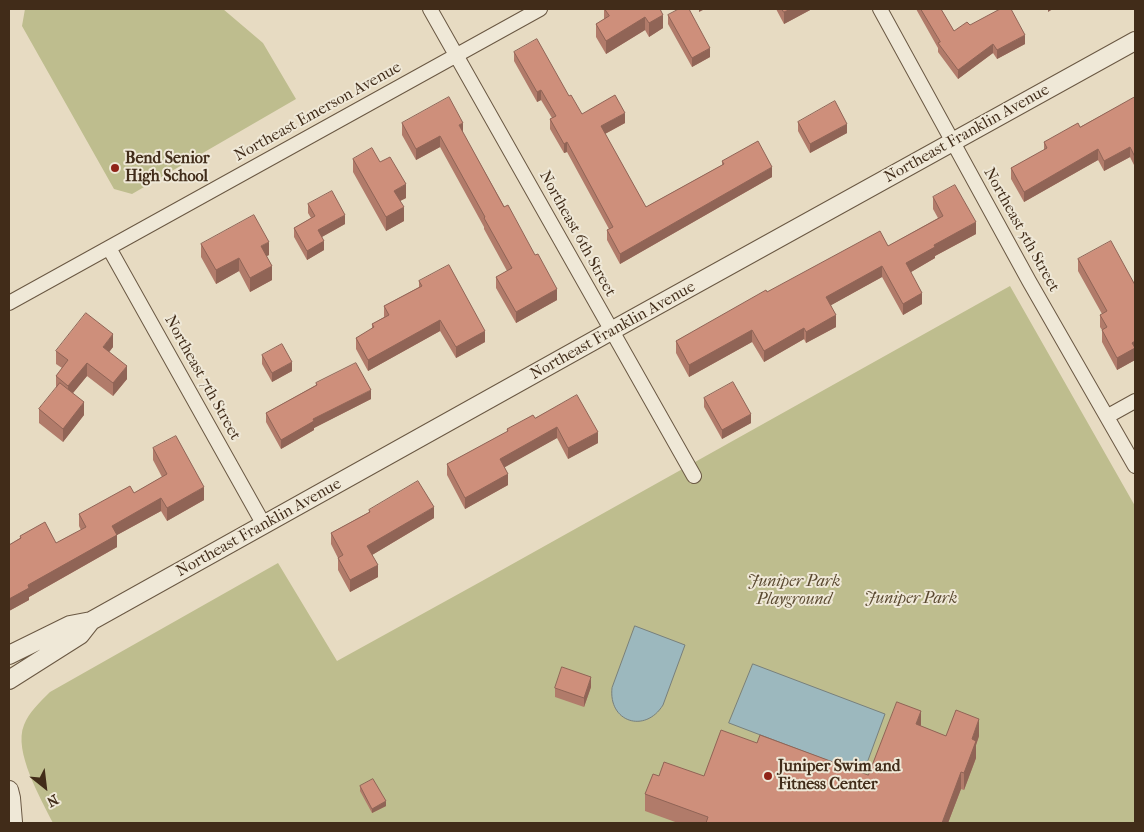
<!DOCTYPE html>
<style>
body{margin:0}
#map{position:relative;width:1144px;height:832px;overflow:hidden;background:#e7dbc2;font-family:"IM FELL French Canon",serif}
canvas{display:block}
.frame{position:absolute;inset:0;border:10px solid #412c19;pointer-events:none}
.north{position:absolute;left:20px;top:762px;width:50px;height:50px;-webkit-text-stroke:4px #efe8d7;paint-order:stroke;rotate:151deg;font-size:14px;font-weight:700;line-height:20px;text-align:center;color:#412c19}
.north::after{content:'';display:block;margin:auto;width:18px;height:22px;background:#412c19;clip-path:polygon(50% 0,100% 100%,50% 72%,0 100%)}
</style>
<div id="map">
<canvas width="1144" height="832"></canvas>
<div class="frame"></div>
<div class="north">N</div>
</div>
<script>
const ctx = document.querySelector('canvas').getContext('2d');
ctx.lineJoin = 'round';
function fillPath(path, color) {
  ctx.fillStyle = color;
  ctx.fill(path, 'evenodd');
}
function strokePath(path, color, width, dash) {
  ctx.strokeStyle = color;
  ctx.lineWidth = width;
  ctx.lineCap = dash ? 'butt' : 'round';
  ctx.setLineDash(dash || []);
  ctx.stroke(path);
}
function write(font, color, halo, rows, align = 'center') {
  ctx.font = font + ' "IM FELL French Canon",serif';
  ctx.lineWidth = 4;
  ctx.setLineDash([]);
  ctx.textBaseline = 'middle';
  ctx.strokeStyle = halo;
  ctx.fillStyle = color;
  for (const [text, x, y, turn = 0] of rows) {
    ctx.save();
    ctx.translate(x, y);
    ctx.rotate((+turn || 0) * Math.PI / 180);
    ctx.textAlign = isNaN(turn) ? turn : align;
    if (halo) ctx.strokeText(text, 0, 0);
    ctx.fillText(text, 0, 0);
    ctx.restore();
  }
}
const green = new Path2D(`
 M25,9H223L263,43L296,99L132,194L114,189L22,26Z
 M1010,286L1135,506V823H53C41,799 13,751 24,725C29,712 40,702 50,692L278,563L337,661L482,581Z`);
const water = new Path2D(`
 M635,626L685,645L663,705C645,734 608,722 612,688Z
 M753,664L885,714L863,774L729,723Z`);
const minor = new Path2D(`
 M430,9L694,476
 M880,9L1029,281L1135,466
 M109,248L264,525
 M9,303L540,9
 M1108,416L1135,401`);
const tertiary = new Path2D(`
 M9,655L70,625L91,621L611,331L1135,41
 M9,680L80,635L91,621
 M9,790L11,798L13,822`);
const wall = new Path2D(`
 M604,9H660L663,28L649,37L645,30L606,54L596,37V24L604,19Z
 M776,9H812L784,24Z
 M916,9H941L954,31L970,25L1025,44L997,59L993,53L958,79L938,52V48Z
 M668,15L710,57L692,67L668,24Z
 M514,52L569,96L582,114L625,123L605,134L646,207L722,165V161L772,177L620,264L607,240V230L609,229L567,152L564,153L550,129V119L552,118L541,100L537,102L514,61Z
 M1135,97V167L1130,157L1104,171L1098,160L1024,202L1011,179V168L1044,150V142L1080,127Z
 M798,122L847,133L810,153L798,131Z
 M402,123L463,133L557,300L516,323L496,288V277L507,271L484,229V227L440,147L416,160L402,135Z
 M353,159L380,162L406,198L400,201L404,221L386,231L353,172Z
 M933,197L976,234L935,256V258L911,272L922,304L903,315L882,277L831,305L836,327L806,343L804,339L764,362L752,342L689,377L676,353V341L767,292L888,246L938,218L933,209Z
 M308,204L345,224L322,237L324,250L307,260L294,237V228L311,218L308,213Z
 M201,244L269,255L266,256L272,280L250,292L239,271L216,284L201,257Z
 M1078,259L1135,285V360L1117,370L1102,342V330L1100,327V315L1102,314L1078,271Z
 M419,281L485,342L456,358L440,331L368,371L356,349V338L372,329V324L384,317V306L419,287Z
 M113,347L109,352L127,379L113,396L87,376L73,393L84,415L63,442L39,423V409L56,389V376L62,368L56,364V351Z
 M262,355L292,371L272,382L262,364Z
 M316,383L371,399L314,428V430L281,449L266,422V413L316,385Z
 M704,398L751,423L722,439L704,407Z
 M535,418L598,443L568,459L557,438L504,467L508,485L465,509L447,475V464L507,432V429Z
 M153,448L204,500L167,521L161,511L117,535V547L29,597V600L9,611V545L20,538V536L56,543L81,530L79,526V514L134,493L162,477L153,460Z
 M369,510L434,518L372,555L378,577L350,592L338,570V558L331,544V533L369,512Z
 M591,687L584,707L555,697V688Z
 M921,726L946,736H979L976,745V758L964,790L961,789L948,823H678L645,811V794L659,776H704L757,743L868,775Z
 M360,786L386,806L372,813L360,791Z`);
const shadedWall = new Path2D(`
 M699,9H705L699,12Z
 M791,9H812L784,24V12Z
 M1048,9H1053L1048,12Z
 M663,15V28L649,37V23Z
 M645,17V30L606,54V41Z
 M1025,35V44L997,59V50Z
 M993,44V53L958,79V70Z
 M710,48V57L692,67V58Z
 M541,90V100L537,102V92Z
 M625,113V123L601,136V126Z
 M463,123V134L459,125Z
 M847,124V133L810,153V144Z
 M440,136V147L416,160V149Z
 M567,142V152L564,153V144Z
 M1130,147V157L1104,171V161Z
 M1098,149V160L1024,202V192Z
 M772,167V177L620,264V254Z
 M406,184V198L394,204V191Z
 M404,207V221L386,231V217Z
 M345,215V224L318,239V230Z
 M976,222V234L935,256V258L906,275V263L934,245Z
 M324,241V250L307,260V251Z
 M269,242V255L261,259V246Z
 M239,258V271L216,284V270Z
 M272,266V280L250,292V278Z
 M882,266V277L826,308V297Z
 M557,289V300L516,323V312Z
 M922,293V304L903,315V304Z
 M836,315V327L806,343V332Z
 M440,320V331L368,371V360Z
 M804,328V339L764,362V351Z
 M752,330V342L689,377V365Z
 M485,331V342L456,358V347Z
 M113,334V347L103,360V347Z
 M1135,341V360L1117,370V358L1132,343Z
 M292,362V371L272,382V373Z
 M87,363V376L68,399V386Z
 M127,366V379L113,396V383Z
 M371,390V399L314,428V430L281,449V440L313,419Z
 M84,402V415L63,442V429Z
 M751,414V423L722,439V430Z
 M557,427V438L500,470V459Z
 M598,432V443L568,459V448Z
 M508,474V485L465,509V498Z
 M204,487V500L167,521V508Z
 M161,498V511L117,535V547L29,597V600L9,611V599L112,526Z
 M434,507V518L367,558V546Z
 M378,565V577L350,592V580Z
 M591,677V687L584,707V698Z
 M921,711V728L916,724Z
 M979,719V736L976,745V758L964,790V773L972,739Z
 M961,772V789L948,823H942Z
 M386,801V806L372,813V809Z`);
const building = new Path2D(`
 M605,9H660L663,15L649,23L645,17L606,41L596,24L609,16Z
 M679,9H689L710,48L692,58L668,15Z
 M782,9H791L784,12Z
 M921,9H941L954,31L967,22L970,25L1000,9H1011L1025,35L997,50L993,44L958,70L938,43L940,42Z
 M537,39L569,96L571,95L582,114L615,95L625,113L601,126L646,207L724,164L722,161L758,141L772,167L620,254L607,230L613,227L567,142L564,144L550,119L556,116L541,90L537,92L514,52Z
 M449,97L463,123L459,125L504,207L508,205L535,255L538,254L557,289L516,312L496,277L512,268L484,218L485,217L440,136L416,149L402,123Z
 M1135,97V157L1130,147L1104,161L1098,149L1024,192L1011,168L1047,148L1044,142L1078,123L1080,127Z
 M835,101L847,124L810,144L798,122Z
 M372,148L380,162L390,157L406,184L394,191L404,207L386,217L353,159Z
 M955,185L976,222L934,245L935,247L906,263L922,293L903,304L882,266L826,297L836,315L806,332L804,328L764,351L752,330L689,365L676,341L766,290L767,292L880,231L888,246L943,216L933,197Z
 M332,191L345,215L318,230L324,241L307,251L294,228L315,216L308,204Z
 M254,215L269,242L261,246L272,266L250,278L239,258L216,270L201,244Z
 M1111,241L1135,285V341L1132,343L1135,348L1117,358L1102,330L1107,327L1100,315L1107,311L1078,259Z
 M449,265L485,331L456,347L440,320L368,360L356,338L374,327L372,324L389,315L384,306L422,286L419,281Z
 M86,313L113,334L103,347L127,366L113,383L87,363L68,386L56,376L68,360L56,351Z
 M282,344L292,362L272,373L262,355Z
 M356,363L371,390L313,419L314,421L281,440L266,413L317,385L316,383Z
 M733,382L751,414L722,430L704,398Z
 M60,383L84,402L63,429L39,409Z
 M577,395L598,432L568,448L557,427L500,459L508,474L465,498L447,464L508,431L507,429L533,415L535,418Z
 M176,436L204,487L167,508L161,498L112,526L117,535L28,585L29,588L9,599V545L21,538L20,536L45,522L56,543L86,527L79,514L130,486L134,493L167,474L153,448Z
 M418,481L434,507L367,546L378,565L350,580L338,558L343,555L331,533L370,512L369,510Z
 M562,667L591,677L584,698L555,688Z
 M897,702L921,711L916,724L946,736L956,710L979,719L972,739L976,741L964,773L961,772L942,823H706L708,817L645,794L653,774L659,776L664,762L704,776L721,730L757,743L760,735L868,775Z
 M373,779L386,801L372,809L360,786Z`);
const markers = [
 [115,168,5,"#8f2418"],
 [768,776,5,"#8f2418"]
];
const streetNames = [
 ["Northeast Emerson Avenue",318,112,-29],
 ["Northeast Franklin Avenue",967,134,-29],
 ["Northeast 5th Street",1021,230,61],
 ["Northeast 6th Street",577,234,61],
 ["Northeast Franklin Avenue",613,331,-29],
 ["Northeast 7th Street",202,378,61],
 ["Northeast Franklin Avenue",259,528,-29]
];
const poiNames = [
 ["Bend Senior",125,159],
 ["High School",125,177],
 ["Juniper Swim and",778,767],
 ["Fitness Center",778,785]
];
const parkNames = [
 ["Juniper Park",794,582],
 ["Playground",794,600],
 ["Juniper Park",911,599]
];
fillPath(green, '#bebd8e');
fillPath(water, '#9cb8be');
strokePath(water, '#78807c', 1);
strokePath(minor, '#6a5843', 16);
strokePath(tertiary, '#6a5843', 20);
strokePath(minor, '#efe8d7', 14);
strokePath(tertiary, '#efe8d7', 18);
fillPath(wall, '#b17b6a');
fillPath(shadedWall, '#906456');
fillPath(building, '#ce8f7b');
strokePath(building, '#906456', 1);
for (const [x, y, r, color] of markers) {
  const dot = new Path2D();
  dot.arc(x, y, r, 0, 2 * Math.PI);
  ctx.fillStyle = color;
  ctx.fill(dot);
  strokePath(dot, '#efe8d7', 2);
}
write('16px', '#412c19', '#efe8d7', streetNames);
write('bold 16px', '#412c19', '#efe8d7', poiNames, 'left');
write('italic 16px', '#5a4930', '#efe8d7', parkNames);
</script>
